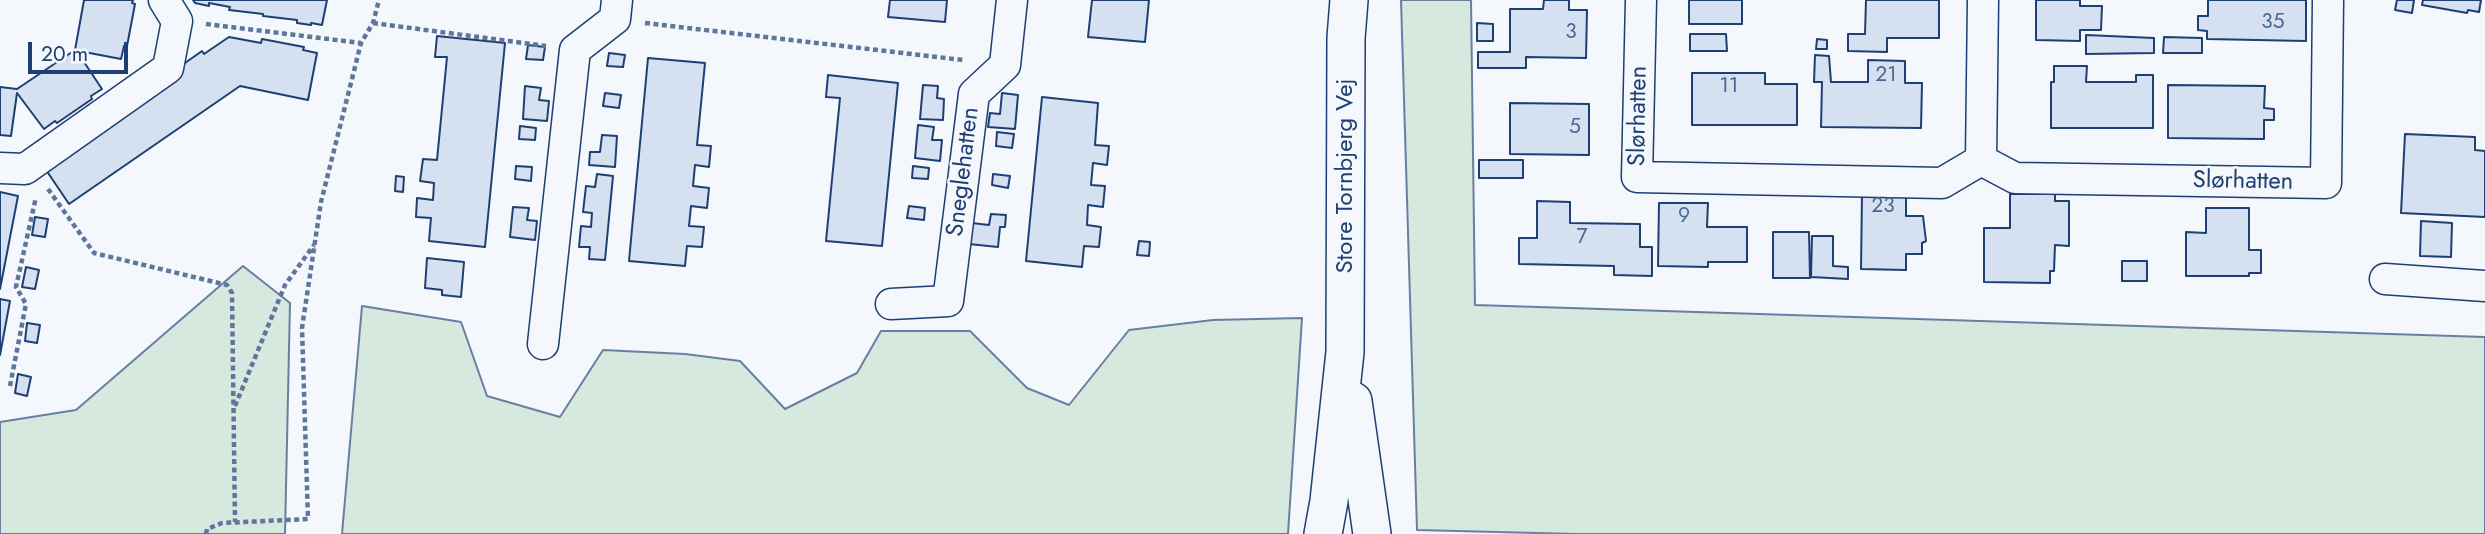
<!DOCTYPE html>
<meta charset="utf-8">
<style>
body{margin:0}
#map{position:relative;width:2485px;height:534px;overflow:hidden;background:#f4f7fb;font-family:Jost,sans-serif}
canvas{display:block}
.scale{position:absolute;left:28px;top:42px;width:100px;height:32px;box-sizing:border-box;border:4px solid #1d3f73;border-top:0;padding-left:9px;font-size:21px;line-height:24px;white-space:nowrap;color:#1d3f73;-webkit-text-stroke:5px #f4f7fb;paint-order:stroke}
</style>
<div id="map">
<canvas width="2485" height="534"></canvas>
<div class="scale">20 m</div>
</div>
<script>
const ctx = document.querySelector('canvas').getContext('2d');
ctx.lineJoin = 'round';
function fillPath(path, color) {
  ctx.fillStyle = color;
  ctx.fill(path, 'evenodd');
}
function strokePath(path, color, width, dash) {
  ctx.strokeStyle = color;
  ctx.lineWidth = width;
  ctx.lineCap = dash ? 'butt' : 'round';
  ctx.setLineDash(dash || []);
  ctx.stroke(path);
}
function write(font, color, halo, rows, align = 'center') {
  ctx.font = font + ' Jost,sans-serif';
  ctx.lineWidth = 5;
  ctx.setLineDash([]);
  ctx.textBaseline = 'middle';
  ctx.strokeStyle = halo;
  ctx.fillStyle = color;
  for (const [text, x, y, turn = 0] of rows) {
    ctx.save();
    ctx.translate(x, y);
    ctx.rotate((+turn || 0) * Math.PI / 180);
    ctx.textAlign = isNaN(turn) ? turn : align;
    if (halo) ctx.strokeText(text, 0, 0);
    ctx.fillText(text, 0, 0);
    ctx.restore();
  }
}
const green = new Path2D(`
 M1401,0H1471L1475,305L2485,337V534H1576L1417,530Z
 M243,266L290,303L285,534H0V422L76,410Z
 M362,306L461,322L487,396L560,417L603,350L685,354L740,361L785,409L857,373L881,331H970L1027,388L1069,405L1129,330L1213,320L1302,318L1288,534H342Z`);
const building = new Path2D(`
 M84,0H133L132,3L135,4L127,46H124L121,59L79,51L78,53L102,89L91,96L92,99L57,123L55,121L44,129L17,93L11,136L0,135V87L17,89L75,50Z
 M193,0H327L322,25L311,23V25L297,23V20L263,16V14L229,10L230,7L209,3V6L195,3Z
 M890,0H947L945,22L888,17Z
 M1092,0H1149L1145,42L1088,37Z
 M1544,0H1569V10H1587L1586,58L1526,57V68H1478V52H1510V9H1543Z
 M1689,0H1742V24H1689Z
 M1866,0H1939V38H1887V52L1848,51V34H1865Z
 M2036,0H2080V6H2102L2101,30H2080V41L2036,40Z
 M2208,0H2306V41L2207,39V31L2198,30V16H2208Z
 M2397,0H2414L2412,13L2395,10Z
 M2423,0H2481L2479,12L2468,10L2467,13L2422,5Z
 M1477,23L1493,24V41H1477Z
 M1690,34H1726L1727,51H1690Z
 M2086,35L2154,38V53L2086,54Z
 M437,36L505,43L485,247L429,241L431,218L416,217L417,198L433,200L434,183L420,181L423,159L437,160L447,57H435Z
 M229,37L261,43L262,39L304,47L303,50L317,53L308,100L240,86L69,204L42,164L202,51L204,54Z
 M2164,37L2202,38V53H2163Z
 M1817,39L1827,40V49H1816Z
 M528,45L545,47L543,60L526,59Z
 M609,53L625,55L623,67L607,66Z
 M1815,55L1829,56L1831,82H1868V60L1905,61V83H1922L1921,128L1821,127L1822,82H1814Z
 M648,58L705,63L697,145L711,146L709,167L695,165L693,186L709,188L707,208L691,206L689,226L704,227L702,247L687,246L685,266L629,261Z
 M2054,66H2087L2086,82H2136V75H2153V128H2051V82H2054Z
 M1692,73H1765V84H1797V125H1692Z
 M828,75L898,83L882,246L826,241L840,98L826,97Z
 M923,85L938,86L937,98L944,99L943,120L920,119Z
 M2168,85L2265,86L2264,108L2274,109V120H2264V139L2168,138Z
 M525,86L541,88L539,100L549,101L547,121L523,119Z
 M605,93L621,95L619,108L603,106Z
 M1002,93L1018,95L1015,129L988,127L990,113L1000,114Z
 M1042,97L1098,103L1095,145L1109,146L1107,165L1093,163L1091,185L1105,186L1103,207L1088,205L1087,225L1101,227L1099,247L1084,246L1082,267L1026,261Z
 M1510,103L1589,104V155L1510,154Z
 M918,125L934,127L932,140H942L940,161L915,158Z
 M520,126L536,128L535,140L519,139Z
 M997,132L1014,134L1012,148L996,146Z
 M2405,134L2475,137V150L2485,151V217L2401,213Z
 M602,135L617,136L615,167L589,165L590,152H600Z
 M1479,160H1523V178H1479Z
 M516,166L532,167L531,181L515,179Z
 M913,166L929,168L928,179L912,178Z
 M597,174L613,176L605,260L589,259L590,247H579L581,226L591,227L592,213L583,212L586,186L595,187Z
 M993,174L1010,176L1008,188L992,185Z
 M396,176L404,177L403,192L395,191Z
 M0,192L18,196L0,289Z
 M1862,193H1906V216H1923L1926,241L1922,243V254H1906V270L1861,269Z
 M2010,194H2055V201H2069V246L2055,245L2054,271H2050V283L1984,282V228H2010Z
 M1537,201L1570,202V223L1640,224V247H1652V276L1614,275V266L1519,264V238H1537Z
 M1659,203H1708L1707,227H1747V262H1708V267L1658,266Z
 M909,206L925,208L924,220L907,218Z
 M513,207L529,208L527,220L537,221L535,240L510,237Z
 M2206,208H2249V250H2261V273H2249V276H2186V232L2206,233Z
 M991,214L1006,215L1005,227H1000L998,247L969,244L972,223L989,225Z
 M35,217L48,219L45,237L32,235Z
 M2421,221L2452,223L2451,257L2420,256Z
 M1773,232H1809L1810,278H1773Z
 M1812,236H1833V266L1848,267V279L1811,277Z
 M1139,241L1150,242L1149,256L1137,255Z
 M427,258L464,262L461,297L442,295V290L425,288Z
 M2122,261H2147V281H2122Z
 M26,267L39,270L35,289L22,287Z
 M0,299L10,301L0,355Z
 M27,323L40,325L37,343L25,341Z
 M18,374L31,377L27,396L15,393Z`);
const path = new Path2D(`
 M373,23L546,46
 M645,23L963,60
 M206,24L361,43
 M48,189L94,253L227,285L232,293L235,522
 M10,386L26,304L16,287L36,197
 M235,406L285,285L314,245
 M206,534L207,529L222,523L308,519L302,328L321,202L361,43L373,23L379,0`);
const minor = new Path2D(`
 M1641,0L1637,177L1942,183L1981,160
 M1983,0L1981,160L2015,178L2326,183L2328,0
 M0,168L25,169L168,68L177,21L164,0
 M2385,279L2485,286
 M891,304L948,301L974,94L1005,65L1012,0
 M543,344L575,50L615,19L617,0`);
const tertiary = new Path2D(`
 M1353,401L1372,534
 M1323,534L1329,501L1345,352L1346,38L1349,0`);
const numberNames = [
 ["35",2273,23],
 ["3",1571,33],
 ["21",1886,76],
 ["11",1729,87],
 ["5",1575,128],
 ["23",1883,207],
 ["9",1684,217],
 ["7",1582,238]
];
const streetNames = [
 ["Slørhatten",1639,116,-89],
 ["Sneglehatten",964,172,-83],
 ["Store Tornbjerg Vej",1346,176,-90],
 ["Slørhatten",2243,182,1]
];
fillPath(green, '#d7e8df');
strokePath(green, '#687fa3', 2);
fillPath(building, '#d5e0f0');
strokePath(building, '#1d3f73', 2);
strokePath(minor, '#1d3f73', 33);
strokePath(tertiary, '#1d3f73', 40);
strokePath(path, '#5e769c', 4.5, [5, 3.5]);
strokePath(minor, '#f4f7fb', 30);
strokePath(tertiary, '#f4f7fb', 37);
write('21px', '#4b6792', null, numberNames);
write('24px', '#1d3f73', '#f4f7fb', streetNames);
</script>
